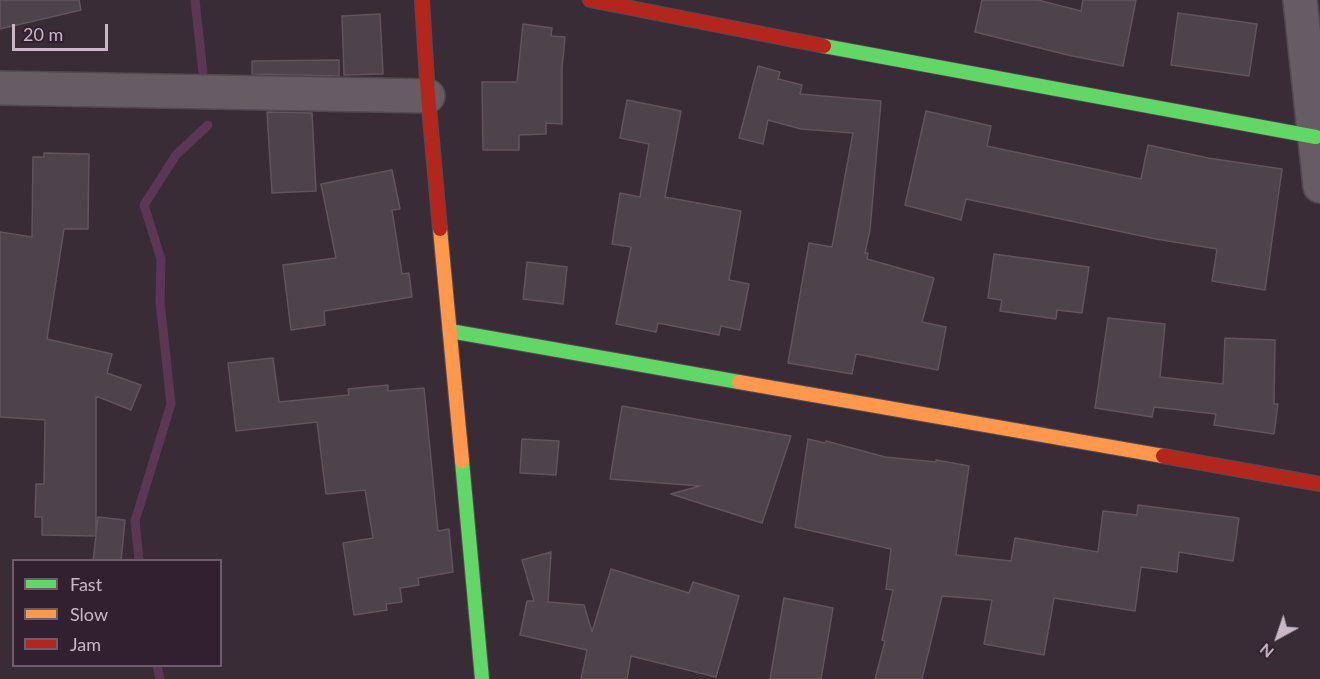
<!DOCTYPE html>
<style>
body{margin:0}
#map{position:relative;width:1320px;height:679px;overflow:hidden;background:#392c36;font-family:Lato,sans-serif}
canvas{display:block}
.legend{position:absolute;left:12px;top:559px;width:210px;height:108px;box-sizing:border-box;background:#33202f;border:2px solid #6f5c6b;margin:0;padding:8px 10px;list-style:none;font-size:18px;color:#c9b7c5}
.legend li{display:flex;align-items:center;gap:12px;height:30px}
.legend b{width:30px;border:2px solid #6f5c6b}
.north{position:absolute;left:1248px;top:607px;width:60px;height:60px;-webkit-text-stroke:4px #33202f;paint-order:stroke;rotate:220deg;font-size:16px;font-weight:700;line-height:24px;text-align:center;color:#c9b7c5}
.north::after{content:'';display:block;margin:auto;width:21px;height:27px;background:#c9b7c5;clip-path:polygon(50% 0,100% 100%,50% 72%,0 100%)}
.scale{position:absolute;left:12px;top:24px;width:96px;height:27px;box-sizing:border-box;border:3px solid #c9b7c5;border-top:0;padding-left:8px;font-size:18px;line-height:21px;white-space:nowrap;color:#c9b7c5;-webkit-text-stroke:4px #33202f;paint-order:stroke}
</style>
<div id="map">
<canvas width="1320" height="679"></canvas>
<ul class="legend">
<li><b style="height:8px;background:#63d668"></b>Fast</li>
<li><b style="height:8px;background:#ff974d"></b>Slow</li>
<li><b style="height:8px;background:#b3261e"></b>Jam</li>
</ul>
<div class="north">N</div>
<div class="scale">20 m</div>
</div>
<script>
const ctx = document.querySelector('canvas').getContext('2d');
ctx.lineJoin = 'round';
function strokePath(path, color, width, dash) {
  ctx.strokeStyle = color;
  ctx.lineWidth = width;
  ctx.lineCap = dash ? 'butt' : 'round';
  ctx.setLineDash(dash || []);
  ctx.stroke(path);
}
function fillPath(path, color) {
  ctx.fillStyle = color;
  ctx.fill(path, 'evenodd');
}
const stream = new Path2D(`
 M195,0L204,82
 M139,560L135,521L171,404L160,302L161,259L144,205L176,155L208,125
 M157,666L160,679`);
const building = new Path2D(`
 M0,0H79L81,10L0,29Z
 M982,0H1038L1081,11L1083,0H1136L1123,66L1072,56L975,32Z
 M1178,13L1257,24L1249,76L1171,65Z
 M380,14L383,74L344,75L342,16Z
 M523,24L552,28L551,36L565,37L562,68V124L546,123V134L519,135V150H483L482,82H517Z
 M339,60V76L252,74V61Z
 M758,66L780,72L778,79L802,85L800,94L881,101L870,230L865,253H868L867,259L934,278L922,322L946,327L938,370L856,354L852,374L788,363L809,243L832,247L853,133L801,129L768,120L763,144L739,138Z
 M627,100L681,111L665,197L741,211L729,280L749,284L740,330L721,326L719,335L658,323L656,332L616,324L631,247L612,244L620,193L640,197L649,144L620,138Z
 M926,111L991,126L987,146L1141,179L1148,145L1208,158L1282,169L1265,290L1212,281L1217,249L1156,239L966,199L961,220L905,205Z
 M267,112L312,113L316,191L272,193Z
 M44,153L89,154L88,229H64L47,339L112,354L107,373L141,385L131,410L96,396V535L98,517L125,520L121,561H93L96,536L42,535V517H35L36,484H44L45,420L0,417V232L32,237L33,157H44Z
 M392,170L400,209L392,210L402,274L409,273L412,297L324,311L325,325L291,330L283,265L336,258L321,184Z
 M994,254L1089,267L1082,313L1057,310L1056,319L1000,311L1002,300L988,298Z
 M527,262L567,267L563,304L523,299Z
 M1108,318L1165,324L1160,377L1223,384L1225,338L1275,340L1274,404H1278L1274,434L1214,425L1216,414L1154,407L1152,417L1095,408Z
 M273,358L279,402L349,395L348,389L388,385V391L424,388L438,531L449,529L453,572L418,578L419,585L400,588L402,602L386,604L387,610L354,615L343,543L373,538L365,490L326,494L317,422L236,431L228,363Z
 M622,406L791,436L762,523L671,494L700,486L610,479Z
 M522,439L559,441L556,475L520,473Z
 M808,439L825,443L826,441L885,457L936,462V460L969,466L956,555L1011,561L1015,538L1098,552L1103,511L1137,515L1138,505L1239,518L1233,561L1179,552L1177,572L1141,567L1135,611L1054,598L1044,655L984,644L992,600L942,596L922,679H875L885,641L882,640L893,590L886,589L891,549L795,527Z
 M551,552L548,602L584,605L592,632L611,569L689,593L693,582L739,596L716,677L631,656L627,679H581L587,650L520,635L527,601H534L522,560Z
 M784,598L833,608L821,679H770Z`);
const street = new Path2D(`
 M1300,0L1320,186
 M0,88L428,96`);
const fast = new Path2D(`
 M824,46L1316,137
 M450,331L739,382
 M462,461L482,679`);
const slow = new Path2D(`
 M440,229L462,461
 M739,382L1163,456`);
const jam = new Path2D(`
 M422,0L428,96L440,229
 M590,0L824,46
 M1163,456L1320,484`);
strokePath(stream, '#5c3755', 9);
fillPath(building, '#4e424b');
strokePath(building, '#61545d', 1.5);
strokePath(street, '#524850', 36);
strokePath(fast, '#564a52', 16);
strokePath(slow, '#564a52', 16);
strokePath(jam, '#564a52', 16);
strokePath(street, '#675c64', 33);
strokePath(fast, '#63d668', 14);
strokePath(slow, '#ff974d', 14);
strokePath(jam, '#b3261e', 14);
</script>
